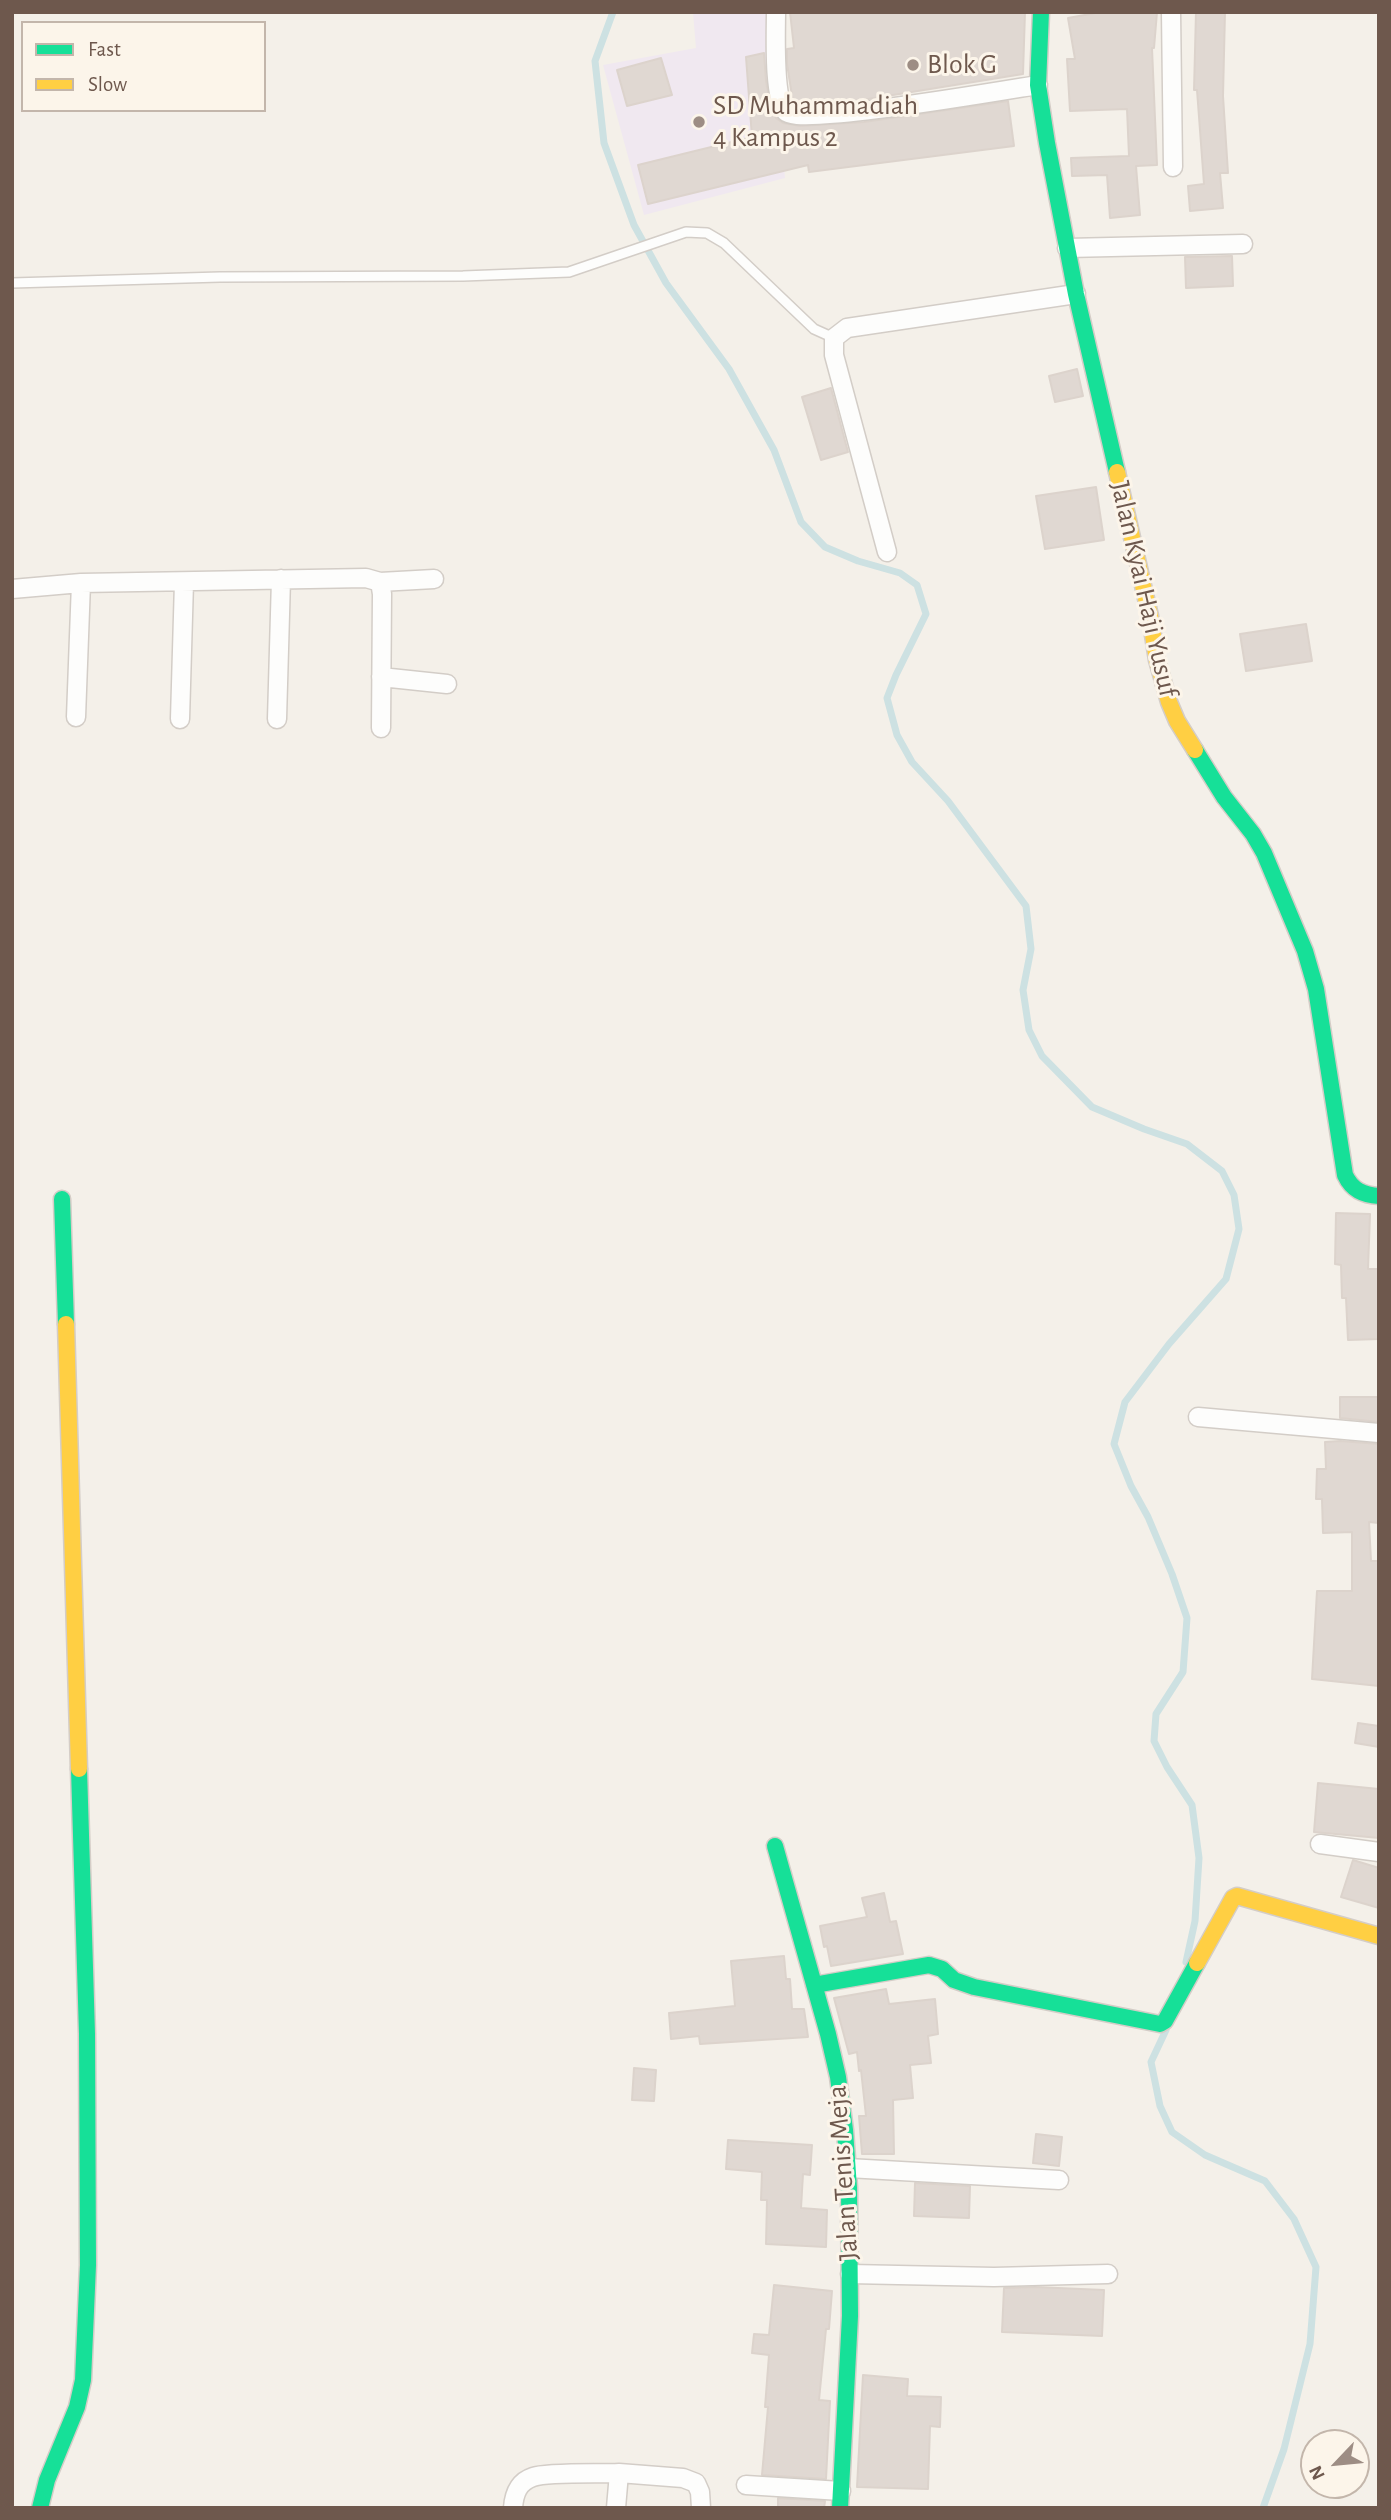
<!DOCTYPE html>
<style>
body{margin:0}
#map{position:relative;width:1391px;height:2520px;overflow:hidden;background:#f4f0e9;font-family:"Alegreya Sans",sans-serif}
canvas{display:block}
.frame{position:absolute;inset:0;border:14px solid #6e584d;pointer-events:none}
.legend{position:absolute;left:21px;top:21px;width:245px;height:91px;box-sizing:border-box;background:#fcf5ea;border:2px solid #c3b6ab;margin:0;padding:9px 12px;list-style:none;font-size:21px;color:#6e584d}
.legend li{display:flex;align-items:center;gap:14px;height:35px}
.legend b{width:35px;border:2px solid #c3b6ab}
.north{position:absolute;left:1300px;top:2429px;width:70px;height:70px;box-sizing:border-box;background:#fcf5ea;border:2px solid #c3b6ab;border-radius:50%;rotate:244deg;font-size:19px;font-weight:700;line-height:28px;text-align:center;color:#6e584d}
.north::after{content:'';display:block;margin:auto;width:24px;height:32px;background:#9d8d84;clip-path:polygon(50% 0,100% 100%,50% 72%,0 100%)}
</style>
<div id="map">
<canvas width="1391" height="2520"></canvas>
<div class="frame"></div>
<ul class="legend">
<li><b style="height:9px;background:#16e098"></b>Fast</li>
<li><b style="height:9px;background:#ffcf43"></b>Slow</li>
</ul>
<div class="north">N</div>
</div>
<script>
const ctx = document.querySelector('canvas').getContext('2d');
ctx.lineJoin = 'round';
function fillPath(path, color) {
  ctx.fillStyle = color;
  ctx.fill(path, 'evenodd');
}
function strokePath(path, color, width, dash) {
  ctx.strokeStyle = color;
  ctx.lineWidth = width;
  ctx.lineCap = dash ? 'butt' : 'round';
  ctx.setLineDash(dash || []);
  ctx.stroke(path);
}
function write(font, color, halo, rows, align = 'center') {
  ctx.font = font + ' "Alegreya Sans",sans-serif';
  ctx.lineWidth = 6;
  ctx.setLineDash([]);
  ctx.textBaseline = 'middle';
  ctx.strokeStyle = halo;
  ctx.fillStyle = color;
  for (const [text, x, y, turn = 0] of rows) {
    ctx.save();
    ctx.translate(x, y);
    ctx.rotate((+turn || 0) * Math.PI / 180);
    ctx.textAlign = isNaN(turn) ? turn : align;
    if (halo) ctx.strokeText(text, 0, 0);
    ctx.fillText(text, 0, 0);
    ctx.restore();
  }
}
const education = new Path2D(`
 M693,12H771L785,178L644,215L603,65L696,48Z`);
const stream = new Path2D(`
 M613,12L595,61L604,143L634,225L666,283L729,369L774,450L801,522L825,547L858,561L900,573L917,585L926,614L896,675L887,698L897,735L912,762L948,801L1026,906L1031,949L1023,990L1029,1030L1042,1056L1092,1107L1144,1129L1187,1144L1222,1171L1234,1195L1239,1229L1226,1279L1169,1344L1125,1402L1114,1444L1131,1486L1148,1517L1172,1574L1187,1618L1183,1672L1156,1714L1154,1741L1167,1767L1192,1805L1199,1858L1195,1921L1186,1962
 M1166,2030L1151,2062L1160,2106L1172,2132L1205,2155L1265,2181L1294,2219L1316,2267L1310,2344L1284,2449L1263,2508`);
const building = new Path2D(`
 M790,12H1025L1023,74L862,100L826,103L793,102L787,64V49L794,48Z
 M1101,12H1157L1154,48H1152L1157,165L1136,166L1140,215L1110,218L1107,175L1072,176L1071,158L1129,156L1127,109L1070,111L1067,59H1075L1068,18Z
 M1196,12H1225L1223,96L1228,173H1220L1223,208L1190,211L1188,186L1204,184L1197,90H1194Z
 M764,53L766,81L771,107L776,118L783,123L800,126L864,122L1008,101L1014,146L809,172L808,165L648,204L638,165L752,137L746,57Z
 M661,58L672,95L627,106L617,70Z
 M1232,256L1233,286L1186,288L1185,257Z
 M1077,369L1083,396L1055,402L1049,376Z
 M831,388L848,452L821,460L802,397Z
 M1096,487L1104,540L1045,549L1036,496Z
 M1306,624L1312,661L1246,671L1240,634Z
 M1336,1213L1370,1214L1368,1269H1379V1339L1348,1340L1346,1298H1342L1341,1265L1335,1264Z
 M1340,1397H1379V1422L1340,1418Z
 M1340,1441L1379,1444V1523L1369,1522L1371,1561H1379V1686L1312,1679L1317,1591H1352V1532L1323,1533L1322,1499H1316L1317,1469H1326L1325,1442Z
 M1358,1723L1379,1726V1747L1355,1743Z
 M1318,1783L1379,1789V1838L1314,1832Z
 M1353,1860L1379,1868V1908L1341,1897Z
 M884,1893L890,1922L896,1921L903,1954L831,1966L827,1946L824,1947L820,1926L867,1917L862,1898Z
 M784,1956L786,1979H790L792,2009H804L808,2037L700,2044L699,2036L671,2039L669,2013L735,2006L731,1961Z
 M886,1989L889,2004L935,1999L938,2034L928,2036L931,2063L910,2065L913,2098L893,2100L894,2154H862L859,2116H866L861,2070L859,2071L857,2052L849,2054L834,1998Z
 M634,2068L656,2070L654,2101L632,2100Z
 M1036,2134L1062,2137L1059,2166L1033,2163Z
 M728,2140L812,2145L810,2175L803,2174L801,2208L827,2210L826,2247L766,2244L767,2200H761L762,2172L726,2169Z
 M915,2183L970,2186L969,2218L914,2216Z
 M774,2285L832,2291L829,2329H826L819,2400L830,2401L826,2479L762,2475L768,2407H765L769,2355L752,2353L754,2334L769,2335Z
 M1035,2287L1104,2290L1102,2336L1002,2332L1004,2288Z
 M863,2375L908,2379L907,2396L941,2397L940,2427L930,2426L928,2489L857,2487Z
 M778,2498L825,2501L824,2508H778Z`);
const lane = new Path2D(`
 M12,283L220,277L463,276L569,272L686,232L707,233L724,243L814,329L834,338`);
const street = new Path2D(`
 M776,12C776,32 773,98 786,112C799,126 1006,90 1038,85
 M1171,12L1173,167
 M1067,248L1243,244
 M887,552L834,355V338L847,328L1076,294
 M380,582L382,594L381,728
 M12,589L81,583L366,578L380,582L434,579
 M381,677L447,684
 M76,717L81,583
 M180,719L184,582
 M277,719L281,579
 M1198,1417L1379,1433
 M1320,1844L1379,1852
 M848,2168L1059,2180
 M850,2274L994,2277L1108,2274
 M619,2473L683,2478L696,2483L700,2492L701,2508
 M746,2485L841,2491
 M513,2508C514,2494 518,2482 533,2477C548,2472 600,2474 619,2473L616,2508`);
const fast = new Path2D(`
 M1041,12L1038,85L1047,143L1076,294L1117,472
 M1195,750L1224,797L1253,834L1264,853L1305,951L1316,989L1345,1175C1352,1190 1363,1195 1379,1196
 M62,1199L66,1324
 M775,1846L828,2034L838,2077L845,2130L849,2188L850,2316L840,2508
 M814,1985L929,1965L942,1969L954,1980L974,1987L1160,2024L1165,2021L1197,1963
 M40,2508L47,2480L77,2407L83,2380L88,2265L87,2034L79,1769`);
const slow = new Path2D(`
 M1117,472L1150,616L1157,660L1169,702L1177,721L1195,750
 M66,1324L79,1769
 M1197,1963L1233,1898L1237,1896L1379,1936`);
const markers = [
 [913,65,7,"#9d8d84"],
 [699,122,7,"#9d8d84"]
];
const poiNames = [
 ["Blok G",927,65],
 ["SD Muhammadiah",713,106],
 ["4 Kampus 2",713,138]
];
const streetNames = [
 ["Jalan Kyai Haji Yusuf",1144,589,77],
 ["Jalan Tenis Meja",843,2173,-94]
];
fillPath(education, '#f0e8f0');
strokePath(stream, '#cde1e2', 7);
fillPath(building, '#e0d8d2');
strokePath(building, '#dcd3cc', 2);
strokePath(lane, '#d3cdc7', 12);
strokePath(street, '#d3cdc7', 21);
strokePath(fast, '#d4cdc7', 19);
strokePath(slow, '#d4cdc7', 19);
strokePath(lane, '#fdfdfc', 9);
strokePath(street, '#fdfdfc', 18);
strokePath(fast, '#16e098', 16);
strokePath(slow, '#ffcf43', 16);
for (const [x, y, r, color] of markers) {
  const dot = new Path2D();
  dot.arc(x, y, r, 0, 2 * Math.PI);
  ctx.fillStyle = color;
  ctx.fill(dot);
  strokePath(dot, '#fcf5ea', 2.5);
}
write('28px', '#6e584d', '#fcf5ea', poiNames, 'left');
write('28px', '#6e584d', '#fcf5ea', streetNames);
</script>
